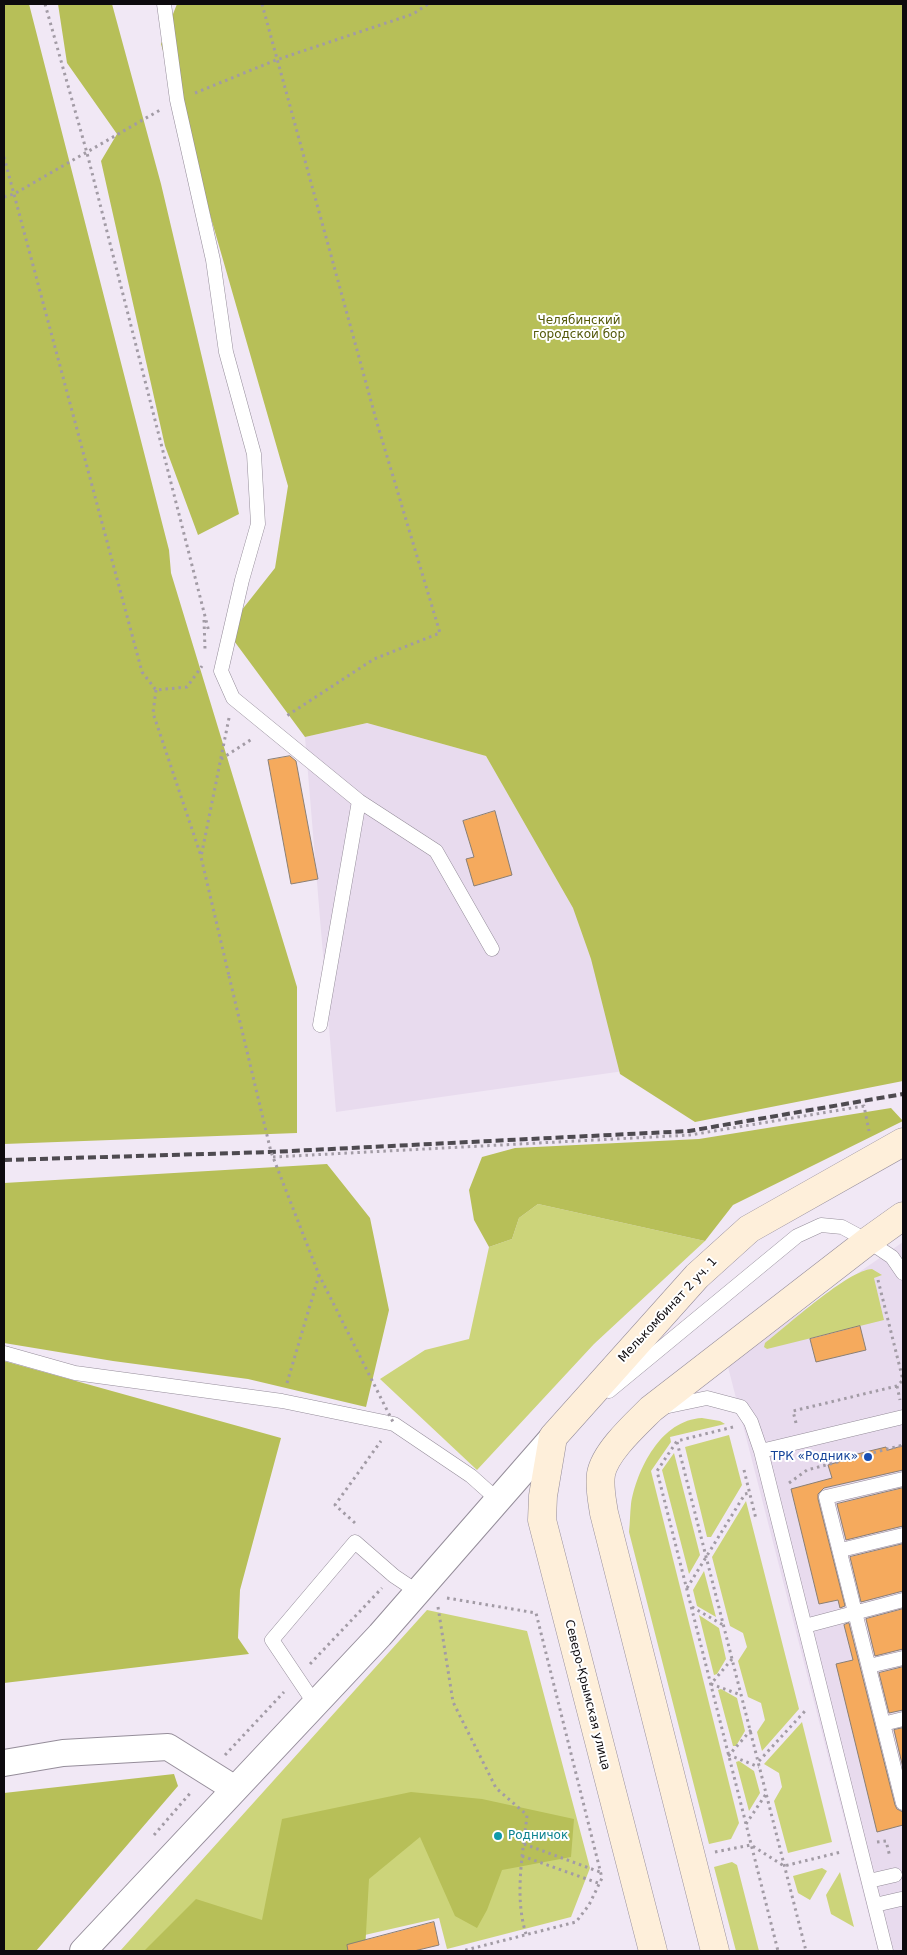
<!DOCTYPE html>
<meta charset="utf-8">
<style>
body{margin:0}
#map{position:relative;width:907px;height:1955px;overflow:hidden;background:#f1e8f5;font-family:"DejaVu Sans",sans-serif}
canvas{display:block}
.frame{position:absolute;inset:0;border:5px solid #0d0a0e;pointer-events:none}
</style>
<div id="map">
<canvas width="907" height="1955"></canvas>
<div class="frame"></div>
</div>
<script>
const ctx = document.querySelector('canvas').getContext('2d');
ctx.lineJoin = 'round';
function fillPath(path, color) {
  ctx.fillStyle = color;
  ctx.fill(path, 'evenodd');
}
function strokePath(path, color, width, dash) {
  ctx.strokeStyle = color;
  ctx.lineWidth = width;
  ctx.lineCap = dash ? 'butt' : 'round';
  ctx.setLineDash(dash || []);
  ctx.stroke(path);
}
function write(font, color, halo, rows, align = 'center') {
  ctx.font = font + ' "DejaVu Sans",sans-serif';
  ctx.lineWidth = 4;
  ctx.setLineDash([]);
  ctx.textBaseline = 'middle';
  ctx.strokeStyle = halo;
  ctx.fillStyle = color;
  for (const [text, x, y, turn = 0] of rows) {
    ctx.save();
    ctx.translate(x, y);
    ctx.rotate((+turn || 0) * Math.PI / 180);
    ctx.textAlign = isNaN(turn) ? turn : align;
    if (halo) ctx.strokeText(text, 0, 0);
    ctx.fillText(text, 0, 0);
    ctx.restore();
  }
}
const built = new Path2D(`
 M367,723L486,756L573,908L673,1064L336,1112L305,737Z
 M903,1242V1951H878L727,1363Z`);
const green = new Path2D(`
 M538,1204L705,1241L594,1344L477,1470L380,1379L425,1350L469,1339L489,1247L512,1239L519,1218Z
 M872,1269L882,1275L874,1278L884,1320L767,1349L764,1347L765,1343C787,1326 848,1270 872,1269Z
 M702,1418L720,1421L725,1424L670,1437L671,1442L651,1471L739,1823L731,1839L709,1844L629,1532C630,1523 630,1513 631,1504C637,1469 661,1420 702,1418Z
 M729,1435L742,1485L711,1537H707L685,1447Z
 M674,1453L700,1555L689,1574L662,1470Z
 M746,1501L799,1709L762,1751L757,1732L765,1720L761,1703L748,1697L738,1661L747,1647L743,1633L730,1626L712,1557Z
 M704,1571L716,1617L697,1606L693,1590Z
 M427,1610L527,1631L590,1868L571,1917L447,1949L439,1918L356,1937L358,1951H120Z
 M699,1615L719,1628L726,1659L717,1674L714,1675Z
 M721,1689L737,1698L745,1731L736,1746H733L718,1690Z
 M802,1722L832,1842L788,1853L774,1801L782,1787L779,1773L764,1764Z
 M739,1761L754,1771L760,1793L749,1811L736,1762Z
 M732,1862L737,1865L759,1951H736L714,1867Z
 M822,1868L827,1871L810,1900L798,1893L793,1876Z
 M840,1872L854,1927L831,1914L826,1895Z`);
const forest = new Path2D(`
 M4,4H29L169,550L171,573L297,987V1133L4,1144Z
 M58,4H112L161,184L239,514L198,535L165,446L101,161L117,134L67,63Z
 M177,4H903V1081L695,1122L620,1074L591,959L573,908L486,756L367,723L305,737L226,630L275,568L288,486L161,44Z
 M891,1108L903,1121L733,1205L705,1241L538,1204L519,1218L512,1239L489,1247L474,1220L469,1190L482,1157L515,1148L699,1139Z
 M327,1164L370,1218L389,1310L366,1407L248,1379L113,1361L4,1343V1183Z
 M4,1361L281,1438L240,1590L238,1638L249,1654L4,1683Z
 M174,1774L178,1786L36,1951H4V1793Z
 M411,1792L482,1799L574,1819L571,1857L502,1870L487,1910L477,1928L455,1916L420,1837L369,1879L365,1951H144L196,1899L262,1920L282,1819Z`);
const building = new Path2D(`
 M290,756L296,761L318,879L291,884L268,760Z
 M495,811L512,875L474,886L466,859L474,857L463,821Z
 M860,1326L866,1350L816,1362L810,1339Z
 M903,1446V1470L824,1488L818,1494V1499L845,1606L840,1608L838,1600L819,1604L791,1489L832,1478L828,1465L845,1460V1457L886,1447L887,1450Z
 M903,1488V1526L846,1540L837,1504Z
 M903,1544V1591L861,1602L850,1557Z
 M903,1609V1649L875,1656L866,1619Z
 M849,1623L895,1805L897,1809L903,1812V1825L877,1832L836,1664L853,1660L844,1625Z
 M903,1667V1710L889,1713L879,1673Z
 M903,1728V1768L894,1730Z
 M434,1922L439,1945L414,1951H348L347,1945Z`);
const path = new Path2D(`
 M45,4L87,153L209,632
 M262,4L377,423L440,633L374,659L285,717
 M195,93L276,60L413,14L428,4
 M4,157L142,672L156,690L187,687L202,666
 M4,197L14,194L160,110
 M204,620L205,649
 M156,690L153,713L201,856
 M229,718L201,857L229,976
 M221,759L252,739
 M273,1157L690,1135L864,1106L869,1131
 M878,1280L903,1380
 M287,1383L319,1275
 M897,1386L900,1400
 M796,1423L793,1411L897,1386L903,1380
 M733,1427L677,1441L657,1471L778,1951
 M677,1442L806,1951
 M744,1470L756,1519
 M789,1483L807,1470L903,1445
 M355,1523L335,1505L381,1441
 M687,1588L745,1494L749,1493
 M447,1598L536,1613L602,1878L589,1905L576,1922L462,1951
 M438,1607L453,1702L496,1788L527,1815C523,1853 514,1896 526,1934
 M692,1607L723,1625
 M732,1659L711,1684L741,1695
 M310,1664L382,1588
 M751,1730L729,1755L759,1767
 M225,1755L284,1692
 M759,1761L805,1711
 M746,1824L766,1794
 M154,1835L192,1791
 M877,1842L886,1841L890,1857
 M524,1844L600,1872
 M715,1852L751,1845L784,1866L841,1852
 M522,1856L598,1883`);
const lane = new Path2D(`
 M164,4L177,100L213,260L226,352L254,454L258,524L242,580L221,671L233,698L359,801L436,851L492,949
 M320,1025L359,801
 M4,1353L75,1373L282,1401L394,1424L471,1476L499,1501
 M609,1391L797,1236L821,1225L842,1227L868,1241L892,1257L903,1273
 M664,1407L707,1398L741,1407L751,1422L761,1451L886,1951
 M761,1451L903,1417
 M903,1479L826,1497L903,1803
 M841,1550L903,1535
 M805,1626L903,1600
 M869,1666L903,1658
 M315,1704L272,1640L355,1542L394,1576L418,1592
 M883,1724L903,1719
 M869,1881L895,1875
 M875,1905L901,1899`);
const street = new Path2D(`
 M4,1763L63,1753L168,1747L235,1789
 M83,1951L380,1635L553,1437`);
const secondary = new Path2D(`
 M653,1951L542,1520L543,1496L553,1437L697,1276L749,1229L903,1142
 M715,1951L604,1513C602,1500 599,1487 601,1474C605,1452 635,1425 651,1409L868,1241L903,1216`);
const rail = new Path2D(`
 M4,1160L271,1152L689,1131L903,1094`);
const pathBridge = new Path2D(`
 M229,976L271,1152L319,1275L394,1424`);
const markers = [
 [868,1457,5,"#1a4fb4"],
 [498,1836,5,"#0f9aa8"]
];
const parkNames = [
 ["Челябинский",579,321],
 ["городской бор",579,335]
];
const streetNames = [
 ["Мелькомбинат 2 уч. 1",668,1310,-47],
 ["Северо-Крымская улица",587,1695,76]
];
const transitNames = [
 ["ТРК «Родник»",858,1457]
];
const cultureNames = [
 ["Родничок",508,1836]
];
fillPath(built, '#e8dbee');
fillPath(green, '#ccd47a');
fillPath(forest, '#b7bf58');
fillPath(building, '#f5aa5d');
strokePath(building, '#8a7f75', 1);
strokePath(lane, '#958d9a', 15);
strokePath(street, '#958d9a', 28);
strokePath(secondary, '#958d9a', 29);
strokePath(path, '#a29ba5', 3, [2.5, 4]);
strokePath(lane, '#fff', 14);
strokePath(street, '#fff', 26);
strokePath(secondary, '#feefda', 28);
strokePath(rail, '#4e4a50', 4, [8, 4]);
strokePath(pathBridge, '#a29ba5', 3, [2.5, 4]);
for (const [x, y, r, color] of markers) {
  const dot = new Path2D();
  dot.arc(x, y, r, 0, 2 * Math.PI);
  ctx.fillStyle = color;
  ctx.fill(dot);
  strokePath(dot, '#fff', 2);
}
write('12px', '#545909', '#fff', parkNames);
write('12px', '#0d0a0e', '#fff', streetNames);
write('12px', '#164399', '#fff', transitNames, 'right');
write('12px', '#0d838f', '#fff', cultureNames, 'left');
</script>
